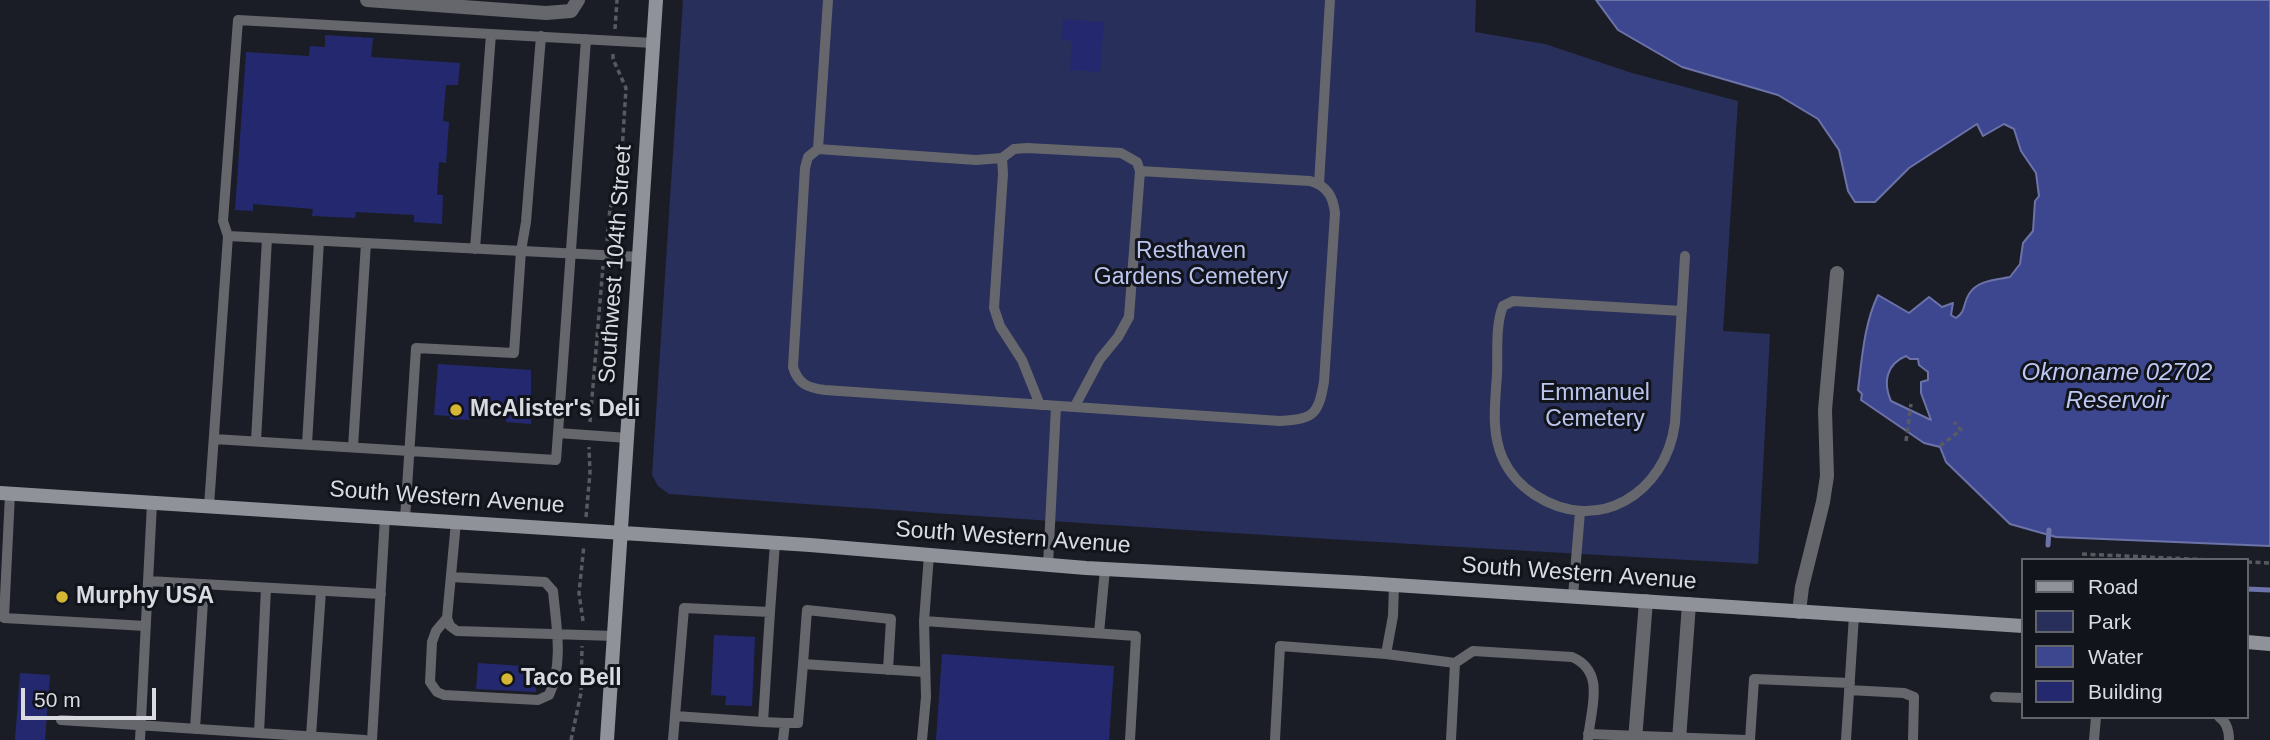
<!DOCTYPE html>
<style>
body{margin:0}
#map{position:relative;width:2270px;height:740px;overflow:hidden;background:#1b1d26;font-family:Helvetica,sans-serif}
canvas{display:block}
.legend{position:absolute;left:2021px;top:558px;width:228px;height:161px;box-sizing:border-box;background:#12141c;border:2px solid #62646b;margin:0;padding:9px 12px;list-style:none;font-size:21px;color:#d9dbe1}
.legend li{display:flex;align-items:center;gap:14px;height:35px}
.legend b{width:35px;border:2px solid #62646b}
.scale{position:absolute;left:21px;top:688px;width:135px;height:32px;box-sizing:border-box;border:4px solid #d9dbe1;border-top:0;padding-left:9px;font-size:21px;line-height:24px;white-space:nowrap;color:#d9dbe1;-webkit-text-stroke:5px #12141c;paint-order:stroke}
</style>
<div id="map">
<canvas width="2270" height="740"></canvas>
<ul class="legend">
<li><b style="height:9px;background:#90929a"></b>Road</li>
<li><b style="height:19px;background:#282f5a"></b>Park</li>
<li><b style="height:19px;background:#3d4790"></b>Water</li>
<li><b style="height:19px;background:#24296f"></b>Building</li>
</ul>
<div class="scale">50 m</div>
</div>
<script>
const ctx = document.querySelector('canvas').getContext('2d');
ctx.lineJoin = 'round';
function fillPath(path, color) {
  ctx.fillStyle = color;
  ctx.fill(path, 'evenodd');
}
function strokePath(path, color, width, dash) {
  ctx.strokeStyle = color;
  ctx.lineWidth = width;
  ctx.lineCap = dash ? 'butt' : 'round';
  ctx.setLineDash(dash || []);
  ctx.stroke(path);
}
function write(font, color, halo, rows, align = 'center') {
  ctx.font = font + ' Helvetica,sans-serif';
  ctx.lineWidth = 6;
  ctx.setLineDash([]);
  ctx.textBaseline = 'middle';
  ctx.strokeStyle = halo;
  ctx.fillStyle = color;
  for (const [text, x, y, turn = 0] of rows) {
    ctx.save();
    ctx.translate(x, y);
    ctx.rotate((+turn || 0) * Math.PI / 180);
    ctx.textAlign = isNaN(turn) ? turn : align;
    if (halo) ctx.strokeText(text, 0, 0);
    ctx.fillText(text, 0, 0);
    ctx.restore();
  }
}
const green = new Path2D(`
 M683,0H1476L1475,32L1545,44L1632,73L1738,101L1723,331L1770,334L1758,564C1395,544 1032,521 669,494L658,486L652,475Z`);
const water = new Path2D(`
 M1596,0H2270V546L2056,537L2010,524L1946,462L1940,447L1924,443L1861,400L1862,394L1858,390C1862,358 1864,324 1878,295L1909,313L1929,297L1942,307L1953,303L1951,315L1956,318C1966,312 1963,303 1969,294C1978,280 1995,280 2010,277L2020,264L2023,243L2033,231L2035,201L2039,196L2036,173L2021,151L2014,129L2004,124L1983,136L1977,124L1909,168L1875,202H1855L1848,191L1839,150L1818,119L1778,95L1682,67L1618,30ZM1906,356L1910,359H1918L1919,365L1928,372V380L1921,382V393L1931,420L1891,401C1883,383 1886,364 1906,356Z`);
const stream = new Path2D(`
 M2048,545L2049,530
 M2247,589L2270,590`);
const building = new Path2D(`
 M1063,19L1104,22L1100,72L1070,70L1072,41L1062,40Z
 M325,35L373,38L371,57L460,63L458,85H446L443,121L449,122L446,163L439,162L437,195H443L442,224L414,222V215L356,212L355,218L312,216L313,209L253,204V211L235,210L246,52L309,56L310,46L325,47Z
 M438,364L531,370V424L506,422V419L470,417V420L450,419V416L434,415Z
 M714,635L755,637L752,706L725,705L726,696L711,695Z
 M942,654L1114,666L1109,740H936Z
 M478,663L537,667L536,692L476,689Z
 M20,673L50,675L45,740H15Z`);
const path = new Path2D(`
 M615,29L617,0
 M607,241L610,208L620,183L626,88L613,59V54
 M590,422L603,266
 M1906,441L1911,404
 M1940,446L1961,430L1954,422
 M586,517L590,473L589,447
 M2082,554L2211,560
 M2247,562L2270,563
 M583,621L579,593L584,545
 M571,740L581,693L582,646`);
const service = new Path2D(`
 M818,149L828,0
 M1002,158L1003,174L994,308L1000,326L1022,360L1040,405
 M1319,184L1330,0
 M228,236L223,221L238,20L491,34
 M475,249L491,34L653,43
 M1682,311L1513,301L1503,306C1495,326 1498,354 1497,375C1495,404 1491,433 1503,459C1510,474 1521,486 1535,495C1598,536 1666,493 1675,423L1685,256
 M1075,406L1100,359L1118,337L1129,317L1140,171L1137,162L1121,153L1027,148L1014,149L1002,158L976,160L818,149L808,157L805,168L793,367C798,384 808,388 825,390L1280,421C1314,419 1318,415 1324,382L1335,213C1333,196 1327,186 1310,181L1140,171
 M558,433L586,39
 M214,439L556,460L558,433L628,438
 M256,441L267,238
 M307,444L319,241
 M353,447L366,243
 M10,494L4,618L146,626
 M209,506L228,236L640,257
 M405,519L416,348L514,353L521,251L526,222L541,36
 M456,522L447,618L450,626L457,631L614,636
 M1048,565L1056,406
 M148,581L381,594
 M1394,585L1393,616L1386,654L1455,663L1451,740
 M1573,596L1580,512
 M770,612L763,722L785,723L783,740
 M447,618L436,631L432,642L430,682L437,692L444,695L538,700L549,695C564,664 556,624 553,591L545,582L451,577
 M924,621L1136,636L1130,740
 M1099,633L1105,569
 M1455,663L1473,651L1572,657C1607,672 1590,710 1588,740
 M888,670L891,619L807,610L803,664L925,672
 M1849,690L1904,693L1914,697L1913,740
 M1995,697L2023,698
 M675,716L763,722
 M2219,717C2227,722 2229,731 2229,740
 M61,720L365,740
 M785,723H798L803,664
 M195,729L204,585
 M259,733L266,588
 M1588,734L1746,740
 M311,736L321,591
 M140,740L152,503
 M372,740L385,517
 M673,740L684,608L770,612L775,543
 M922,740L926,697L924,621L929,555
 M1275,740L1280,646L1386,654
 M1750,740L1754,679L1850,683
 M1846,740L1854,615
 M2094,740L2096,717`);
const minor = new Path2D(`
 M367,0L546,13L571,11L578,0
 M1799,612L1802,587L1823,502L1827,476L1825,410L1837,273`);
const tertiary = new Path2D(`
 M1635,740L1646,601
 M1679,740L1689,604`);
const secondary = new Path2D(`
 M0,493L810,545L1086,568L1364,583L2023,626
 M2247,642L2270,644
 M607,740L656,0`);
const markers = [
 [456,410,7,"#d5b534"],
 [62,597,7,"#d5b534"],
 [507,679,7,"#d5b534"]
];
const parkNames = [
 ["Resthaven",1191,252],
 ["Gardens Cemetery",1191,278],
 ["Emmanuel",1595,394],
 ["Cemetery",1595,420]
];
const streetNames = [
 ["Southwest 104th Street",616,264,-86],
 ["South Western Avenue",447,498,4],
 ["South Western Avenue",1013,538,4],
 ["South Western Avenue",1579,574,4]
];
const poiNames = [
 ["McAlister's Deli",470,410],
 ["Murphy USA",76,597],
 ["Taco Bell",521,679]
];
const waterNames = [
 ["Oknoname 02702",2117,373],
 ["Reservoir",2117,401]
];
fillPath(green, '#282f5a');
fillPath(water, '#3d4790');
strokePath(water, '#6c73a8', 2);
strokePath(stream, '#6c73a8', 5);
fillPath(building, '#24296f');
strokePath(path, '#585a62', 3.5, [5, 3.5]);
strokePath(service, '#66676c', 10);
strokePath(minor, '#66676c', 14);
strokePath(tertiary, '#66676c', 14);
strokePath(secondary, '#90929a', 14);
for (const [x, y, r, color] of markers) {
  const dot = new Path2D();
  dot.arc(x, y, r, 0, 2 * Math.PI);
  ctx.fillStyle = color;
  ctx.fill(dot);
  strokePath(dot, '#12141c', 2.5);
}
write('23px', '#bbc5ef', '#12141c', parkNames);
write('23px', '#d9dbe1', '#12141c', streetNames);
write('bold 23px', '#d9dbe1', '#12141c', poiNames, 'left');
write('italic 24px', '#bec8f2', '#12141c', waterNames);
</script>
